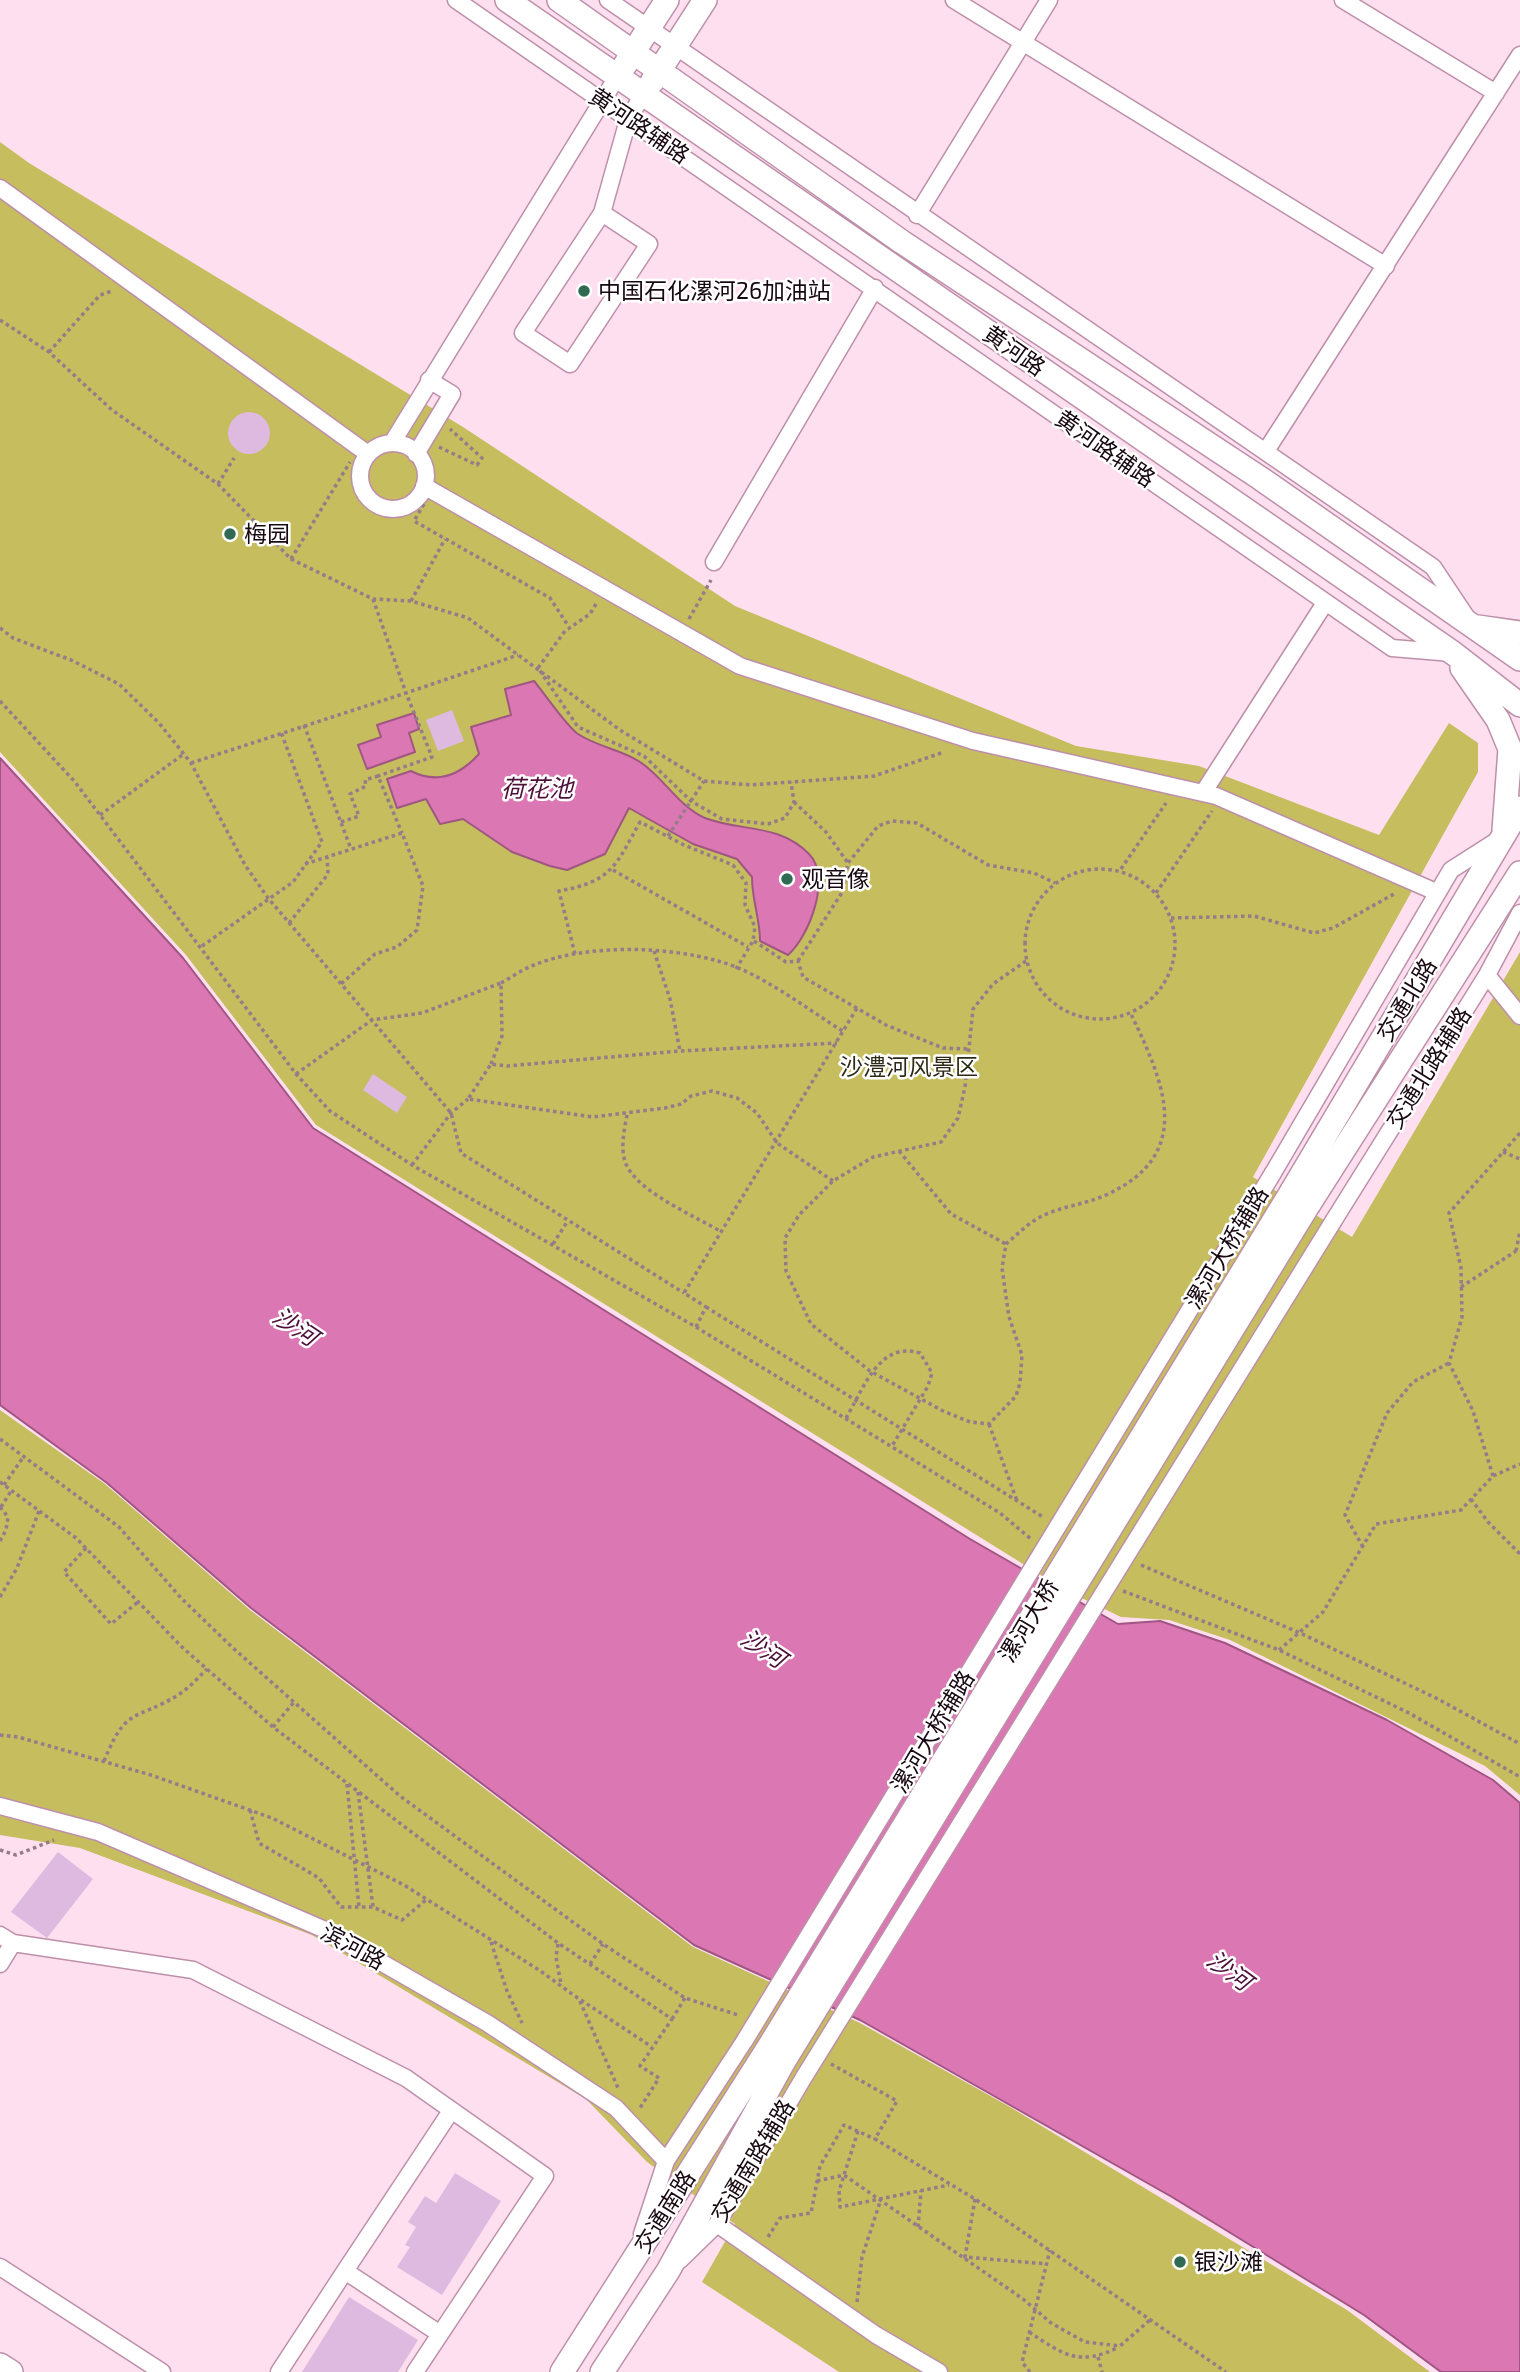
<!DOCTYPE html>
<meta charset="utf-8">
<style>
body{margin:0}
canvas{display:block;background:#fedff0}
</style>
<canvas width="1520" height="2372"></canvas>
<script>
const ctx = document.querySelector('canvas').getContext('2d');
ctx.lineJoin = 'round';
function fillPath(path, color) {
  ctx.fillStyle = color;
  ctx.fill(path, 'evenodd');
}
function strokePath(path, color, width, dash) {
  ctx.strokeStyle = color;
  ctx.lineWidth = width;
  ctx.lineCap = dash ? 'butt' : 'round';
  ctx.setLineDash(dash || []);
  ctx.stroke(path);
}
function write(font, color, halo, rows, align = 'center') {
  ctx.font = font + ' "Exo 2","Noto Sans SC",sans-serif';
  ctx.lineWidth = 5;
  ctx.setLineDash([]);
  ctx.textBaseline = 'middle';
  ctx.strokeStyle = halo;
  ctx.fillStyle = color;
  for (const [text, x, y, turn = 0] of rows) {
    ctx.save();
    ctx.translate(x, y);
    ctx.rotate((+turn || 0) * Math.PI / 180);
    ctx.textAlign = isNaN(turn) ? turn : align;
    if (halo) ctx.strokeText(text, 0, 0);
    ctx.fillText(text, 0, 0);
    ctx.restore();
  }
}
const green = new Path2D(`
 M0,142L29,163L463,427L735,606L1076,746L1199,766L1379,835L1449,723L1478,743V772L1253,1177L1352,1237L1520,952V1795L1485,1766L1230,1640L1169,1620L1121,1617L1065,1590L316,1125L186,955L0,752Z
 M0,1410L105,1484L250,1610L693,1947L860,2023L1010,2107L1347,2310L1430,2372H839L702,2282L735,2224L647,2162L586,2099L312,1935L80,1848L0,1835Z`);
const water = new Path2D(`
 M534,681C544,693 568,728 578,734C601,749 628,750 649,769C667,784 683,809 705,818C741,832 779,823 809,854C832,877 809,937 788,955L760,941C760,918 752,901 752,877L737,859L693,844L629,808L605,854L567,870L550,866L512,852L463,819L440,824L426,799L397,808L387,779L411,771C438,785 460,775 479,754L471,727L511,715L505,689Z
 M414,713L419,729L409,733L415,752L367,769L358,745L381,737L377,725Z
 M0,758L183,958L313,1128L970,1539L1118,1624L1160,1621L1225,1643L1387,1720L1493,1780L1520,1803V2372H1441L1364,2315L1172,2197L860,2020L694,1945L251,1608L107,1483L0,1405Z`);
const building = new Path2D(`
 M228 433a21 21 0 1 1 42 0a21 21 0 1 1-42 0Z
 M452,710L464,741L438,751L426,720Z
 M373,1074L407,1097L397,1113L363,1090Z
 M58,1852L93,1879L47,1938L11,1912Z
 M455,2173L501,2201L442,2295L397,2267L410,2247L405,2245L416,2227L408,2222L425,2196L436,2203Z
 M349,2297L418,2340L398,2372H302Z`);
const path = new Path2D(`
 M0,320L49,352L112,410L218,484L291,559L373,599L411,601L468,618L620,730L704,781L751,785L874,776L944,752
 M49,352L100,295L112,291
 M439,447L477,465L482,458L450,429
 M218,484L234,458
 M424,504L414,521L550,598L569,627
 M291,559L350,462
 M373,599L406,693L518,655
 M411,601L445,539
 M596,604L590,614L565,631L538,668L578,727L644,756L691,801L722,819L768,824L785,818L794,802L791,782
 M689,619L711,580
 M0,628L13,638L71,660L119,684L159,723L191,763L245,865L268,898L451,1113L461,1153L684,1293
 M0,701L75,782L296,1074L330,1111L412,1165L696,1327L1000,1513L1031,1539
 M304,725L351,849
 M191,763L406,693L432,757L378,776
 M794,802L826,832L848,863
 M100,815L185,753
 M341,822L359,816L350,794L366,786L365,780L378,776L402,833
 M668,836L704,781
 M305,864L402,833L423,886L417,930L397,947L375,954L341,984
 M1025 944a75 75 0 1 1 150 0a75 75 0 1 1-150 0Z
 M1121,869L1166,803
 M613,870L748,947
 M1156,893L1212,811
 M1171,918L1254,916L1314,933L1333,928L1394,894
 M289,923L325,878L328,872L327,857
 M754,941L786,962L798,961L803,977L886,1025L943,1048L969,1049
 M202,946L293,882L322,842L281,732
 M654,951L670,999L680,1051
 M575,954L559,891C613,881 615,866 640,822L684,845L733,865L746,883L745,905L755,927L753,941L736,969
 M798,961L843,891L848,863L878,826L892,821L917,823L988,865L1034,873L1055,883
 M1026,961L993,984L973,1009L965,1087L958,1118L941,1142L873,1157L833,1181L799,1215L785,1238L786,1271L811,1324L870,1371L943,1411L970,1422L989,1424L1016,1396L1020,1383L1022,1355L1009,1317L1002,1268L1006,1244C1018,1234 1029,1222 1044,1215C1064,1206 1086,1204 1106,1195C1196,1154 1164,1083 1131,1014
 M501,983C512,977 523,969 534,965C586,944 665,946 718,961C760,972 807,1009 844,1032
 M296,1074L372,1020L422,1013L501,983L502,1036L491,1064
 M627,1115C624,1131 619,1153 628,1168C643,1194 696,1217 722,1232
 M899,1151L951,1214L1006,1244
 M1503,1152L1520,1159
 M412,1165L451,1113L468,1099
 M833,1181L777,1143L757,1113L737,1098L712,1091L691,1096L681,1104L665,1108L593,1117L468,1099L491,1064L507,1066L680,1051L837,1043
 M553,1244L567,1222
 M1516,1251L1520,1231
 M1461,1287L1516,1251L1520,1252
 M706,1307L1043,1517
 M696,1327L706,1307L684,1293L857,1008
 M846,1418C863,1390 879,1340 920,1353L932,1373L928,1386L892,1446
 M989,1424L1017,1501
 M0,1439L119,1527L181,1598L233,1648L400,1796L603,1944L685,1998L738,2015
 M1493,1476L1473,1411L1449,1363L1462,1317L1461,1268L1449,1213L1520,1133
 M0,1482L76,1538L183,1648L273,1727L558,1943L672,2019L640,2066L659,2078L640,2108
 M4,1485L24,1456
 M1471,1499L1488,1522L1520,1554
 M0,1507L8,1517L6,1530L0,1541
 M1,1507L11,1491
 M1363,1547L1345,1515L1387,1413L1413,1382L1449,1363
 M86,1548L64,1572L111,1624L138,1602
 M1141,1565L1300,1633L1438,1699L1520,1744
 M1123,1591L1279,1650L1409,1713L1520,1777
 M0,1597L17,1568L39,1511
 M1279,1650L1323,1612L1376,1524L1461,1510L1493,1476L1520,1464
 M273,1727L294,1702
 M0,1735L18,1737L151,1775L272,1818L404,1885L539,1970L579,1999L618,2088
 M104,1761C127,1705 134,1722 178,1695C189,1688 198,1678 207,1669
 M347,1784L359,1907
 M358,1792L373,1907
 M250,1810L259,1843L319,1878L341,1907H373L402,1920L427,1899
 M0,1850L16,1855L54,1840
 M491,1942L507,1991L522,2023
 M558,1944L556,1957L561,1984
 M590,1964L603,1944
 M581,2000L652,2047
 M672,2019L685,1998
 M831,2064L897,2101L875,2139L975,2199L1226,2372
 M858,2131L839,2191L840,2207L949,2185
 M817,2181L844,2175L1023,2299L1051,2323L1085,2342L1120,2346L1151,2319
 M975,2199L965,2257L1047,2264
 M918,2227L921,2191
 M768,2237L780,2218L811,2213L820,2166L844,2125L875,2139
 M857,2302L862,2257L881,2199
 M1029,2332C1064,2355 1079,2367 1119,2347
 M1098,2357L1102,2372
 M1030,2372L1022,2362L1050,2250`);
const street = new Path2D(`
 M456,0L1392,648L1452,653
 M608,0L1433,567L1467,618
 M954,0L1386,266
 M1343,0L1496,93
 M0,188L368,454
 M602,213L649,244L570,364L523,333L602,213L628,120L642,96
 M917,215L1049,0
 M392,443L617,77
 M360 476a33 33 0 1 1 66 0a33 33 0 1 1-66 0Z
 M1266,451L1520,55
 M416,454L452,394L429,380
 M424,486L740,666L973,741L1216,796L1436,892
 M714,562L875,288
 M1203,793L1325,603
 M1487,975L1520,1016
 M1273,1173L1451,870L1498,840
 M1334,1220L1487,975L1520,913
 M0,1806L98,1832L323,1929L487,2023L616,2108L666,2161
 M0,1935L13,1943L193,1970L406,2078L545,2176L415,2372
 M0,1964L13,1943
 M717,2224L876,2335L939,2372
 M642,2234L666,2161L745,2040
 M680,2260L717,2224L804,2077
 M0,2267L162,2372
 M345,2271L451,2111
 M279,2372L345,2271L440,2334`);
const secondary = new Path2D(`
 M507,0L1453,653L1520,705
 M559,0L902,242L1260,478L1520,659
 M625,65L667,0
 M652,82L705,0
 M1478,627L1520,633
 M1462,668L1498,720L1510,749L1504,830
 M1292,1191L1520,808
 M1309,1204L1520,873
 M0,2365L11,2372
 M562,2372L767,2050
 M602,2372L668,2271L784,2061`);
const streetBridge = new Path2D(`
 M745,2040L1273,1173
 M804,2077L1334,1220`);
const secondaryBridge = new Path2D(`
 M767,2050L1292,1191
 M784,2061L1309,1204`);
const markers = [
 [584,291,7,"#316a52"],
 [230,534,7,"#316a52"],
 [787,879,7,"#316a52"],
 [1180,2262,7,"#316a52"]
];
const streetNames = [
 ["黄河路辅路",639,126,34],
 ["黄河路",1014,351,35],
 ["黄河路辅路",1105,449,35],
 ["交通北路",1407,1000,-59],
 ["交通北路辅路",1429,1068,-58],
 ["漯河大桥辅路",1227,1248,-59],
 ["漯河大桥",1029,1621,-59],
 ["漯河大桥辅路",933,1732,-59],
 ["滨河路",353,1947,29],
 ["交通南路辅路",753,2161,-59],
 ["交通南路",665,2212,-58]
];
const poiNames = [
 ["中国石化漯河26加油站",598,291],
 ["梅园",244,534],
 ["观音像",801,879],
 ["银沙滩",1194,2262]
];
const parkNames = [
 ["沙澧河风景区",909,1067]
];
const waterNames = [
 ["荷花池",537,789],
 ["沙河",295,1327,34],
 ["沙河",763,1649,34],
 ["沙河",1229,1971,36]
];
fillPath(green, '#c5bd5e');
fillPath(water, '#db77b3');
strokePath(water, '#a05682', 2);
fillPath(building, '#deb9e0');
strokePath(street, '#be8fa9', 19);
strokePath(secondary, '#be8fa9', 26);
strokePath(path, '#947c89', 3.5, [3.5, 3.5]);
strokePath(street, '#fff', 16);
strokePath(secondary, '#fff', 23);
strokePath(streetBridge, '#be8fa9', 19, []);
strokePath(secondaryBridge, '#be8fa9', 26, []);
strokePath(streetBridge, '#fff', 16);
strokePath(secondaryBridge, '#fff', 23);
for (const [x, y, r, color] of markers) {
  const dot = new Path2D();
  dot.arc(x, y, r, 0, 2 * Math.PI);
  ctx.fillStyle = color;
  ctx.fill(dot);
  strokePath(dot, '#fff', 2.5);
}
write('23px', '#180811', '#fff', streetNames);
write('23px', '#180811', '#fff', poiNames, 'left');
write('23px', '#2d2b17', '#fff', parkNames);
write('italic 24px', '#4e103a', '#fff', waterNames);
</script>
